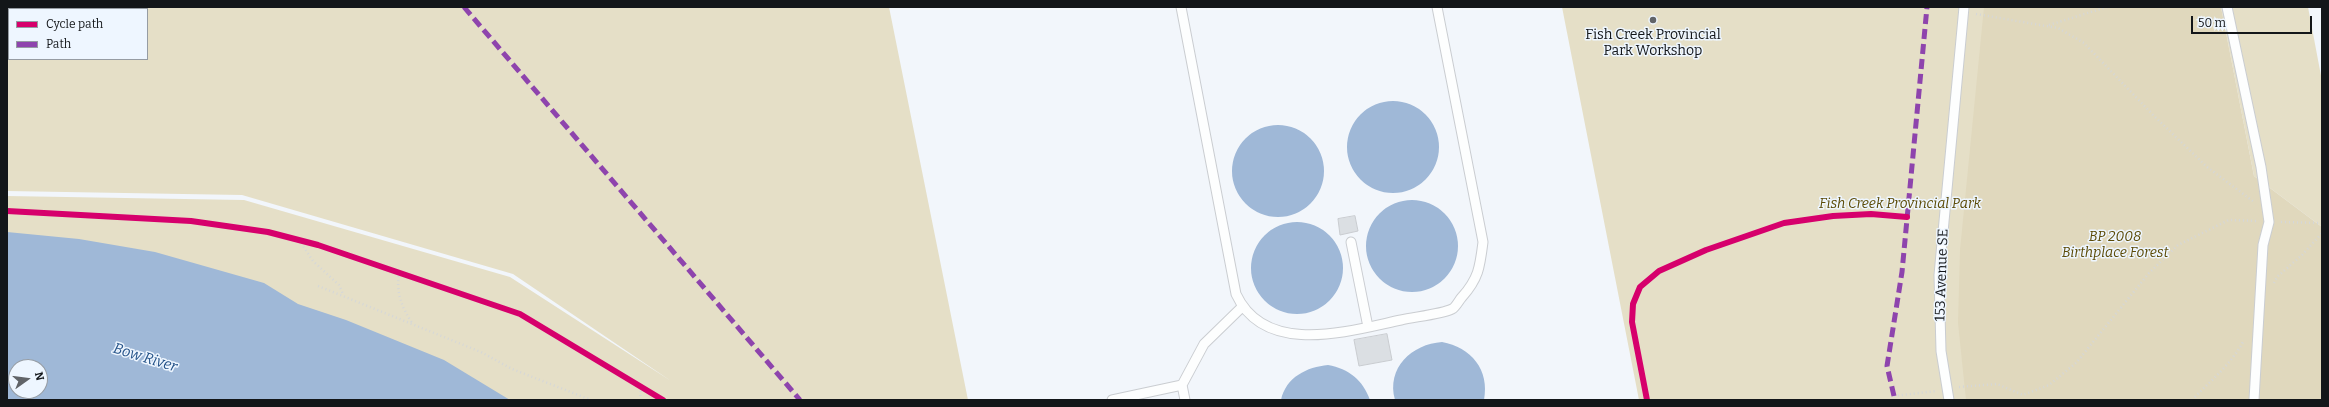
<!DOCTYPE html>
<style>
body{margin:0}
#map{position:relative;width:2329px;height:407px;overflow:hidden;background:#f2f6fb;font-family:Bitter,serif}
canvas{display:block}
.frame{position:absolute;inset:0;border:8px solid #131619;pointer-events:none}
.legend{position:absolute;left:8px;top:8px;width:140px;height:52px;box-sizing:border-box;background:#eef6ff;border:1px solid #969ca3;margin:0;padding:5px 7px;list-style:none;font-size:12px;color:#131619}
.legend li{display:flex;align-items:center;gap:8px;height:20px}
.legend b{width:20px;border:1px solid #969ca3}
.north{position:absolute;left:8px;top:359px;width:40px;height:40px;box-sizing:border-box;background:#eef6ff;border:1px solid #969ca3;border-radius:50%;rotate:76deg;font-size:11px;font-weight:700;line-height:16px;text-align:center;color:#131619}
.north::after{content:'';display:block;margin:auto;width:14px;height:18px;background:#616468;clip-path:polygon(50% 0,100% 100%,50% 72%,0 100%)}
.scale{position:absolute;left:2191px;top:16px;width:121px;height:18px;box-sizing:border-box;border:2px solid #131619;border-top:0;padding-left:5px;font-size:12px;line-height:14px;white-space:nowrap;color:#131619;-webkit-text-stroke:3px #eef6ff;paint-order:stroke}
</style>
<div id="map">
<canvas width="2329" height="407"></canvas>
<div class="frame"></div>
<ul class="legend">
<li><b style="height:5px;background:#d6006c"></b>Cycle path</li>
<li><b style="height:5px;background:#8e44ad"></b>Path</li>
</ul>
<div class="north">N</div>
<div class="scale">50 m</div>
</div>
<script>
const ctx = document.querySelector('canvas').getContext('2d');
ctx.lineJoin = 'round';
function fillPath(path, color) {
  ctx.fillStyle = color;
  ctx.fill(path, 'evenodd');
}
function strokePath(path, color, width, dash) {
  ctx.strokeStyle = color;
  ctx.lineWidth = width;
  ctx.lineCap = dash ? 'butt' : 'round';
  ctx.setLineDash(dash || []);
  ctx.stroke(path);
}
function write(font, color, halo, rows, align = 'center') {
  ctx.font = font + ' Bitter,serif';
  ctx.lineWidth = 3;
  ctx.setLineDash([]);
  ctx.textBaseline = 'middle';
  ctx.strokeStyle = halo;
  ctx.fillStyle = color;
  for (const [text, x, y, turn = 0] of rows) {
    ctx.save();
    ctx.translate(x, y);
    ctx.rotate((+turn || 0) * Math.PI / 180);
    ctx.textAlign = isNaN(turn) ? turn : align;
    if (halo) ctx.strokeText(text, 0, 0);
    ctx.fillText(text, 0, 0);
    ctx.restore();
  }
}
const green = new Path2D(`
 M7,7H889L968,400H504L7,306V196L244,200L510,277L671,381L513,274L242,195L7,191ZM9,9H147V59H9Z
 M1562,7H2161L2237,400H1639Z
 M2221,7H2308L2322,81V227L2254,176Z`);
const forest = new Path2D(`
 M1984,7H2221L2254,176L2322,227V400H1966L1958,323L1960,250Z`);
const water = new Path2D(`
 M1347 147a46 46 0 1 1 92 0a46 46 0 1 1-92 0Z
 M1232 171a46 46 0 1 1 92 0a46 46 0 1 1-92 0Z
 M1366 246a46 46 0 1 1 92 0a46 46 0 1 1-92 0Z
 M1251 268a46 46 0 1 1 92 0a46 46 0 1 1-92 0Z
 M7,232L79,239L155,252L264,283L298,304L346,320L444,360L510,400H7ZM16,367H40V391H16Z
 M1442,342C1471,347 1490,370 1484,400H1395C1386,368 1412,344 1442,342Z
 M1328,365C1349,369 1363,380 1370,400H1281C1286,377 1307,367 1328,365Z`);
const building = new Path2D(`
 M1355,216L1358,231L1340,235L1338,219Z
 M1387,334L1392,360L1359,366L1354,340Z`);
const path = new Path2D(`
 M1976,14L2058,28L2084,43L2154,116L2207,167L2254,202
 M2049,25L2107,7
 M2281,222L2322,223
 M299,240L313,261L339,285L343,294
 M399,272C396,292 401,307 413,324
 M2274,283L2277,277L2302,255L2322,233
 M318,286L481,352L512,369L591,400
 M1959,387L1997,384L2023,395L2049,385L2076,363L2149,273L2178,245L2229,220L2258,221
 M640,400L641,386
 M1893,400L1894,396L1936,391
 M2192,400C2211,380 2231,365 2244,340`);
const lane = new Path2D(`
 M1181,7L1236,294C1265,357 1349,331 1401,320C1414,317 1442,314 1452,309C1456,307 1459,300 1462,297C1479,278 1480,266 1483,242L1437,7
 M2227,7L2261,167L2269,222L2263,245L2254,400
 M1351,242L1368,327
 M1112,400L1182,385
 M1185,400L1182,385L1204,344L1242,307
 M1949,400L1941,351L1939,275L1964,7`);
const quiet = new Path2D(`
 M464,7L800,400
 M1894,396L1887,366L1902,272L1927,7`);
const cycleway = new Path2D(`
 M7,211L191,221L268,232L318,245L520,314L663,400
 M1647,400L1632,322L1633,304L1640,287L1659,271L1706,250L1784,223L1833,216L1871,214L1907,217`);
const markers = [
 [1653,20,4,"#616468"]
];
const poiNames = [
 ["Fish Creek Provincial",1653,35],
 ["Park Workshop",1653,51]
];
const parkNames = [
 ["Fish Creek Provincial Park",1900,204],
 ["BP 2008",2115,237],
 ["Birthplace Forest",2115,253]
];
const streetNames = [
 ["153 Avenue SE",1942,275,-88]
];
const waterNames = [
 ["Bow River",145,358,17]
];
fillPath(green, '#e5dfc7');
fillPath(forest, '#e0d8bd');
fillPath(water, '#9fb8d7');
fillPath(building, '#dbdfe3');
strokePath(building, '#c9ccd0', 1);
strokePath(lane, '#cacdd1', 11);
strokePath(path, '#d5d7d8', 2.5, [1, 3]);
strokePath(lane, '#fdfefe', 9);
strokePath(quiet, '#8e44ad', 5, [10, 5]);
strokePath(cycleway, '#d6006c', 6);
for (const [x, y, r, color] of markers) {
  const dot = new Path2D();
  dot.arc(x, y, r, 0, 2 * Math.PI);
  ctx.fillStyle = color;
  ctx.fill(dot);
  strokePath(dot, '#eef6ff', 1.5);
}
write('14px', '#131619', '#eef6ff', poiNames);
write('italic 14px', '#5c4b07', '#eef6ff', parkNames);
write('14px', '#131619', '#eef6ff', streetNames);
write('italic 15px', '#255389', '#eef6ff', waterNames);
</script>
